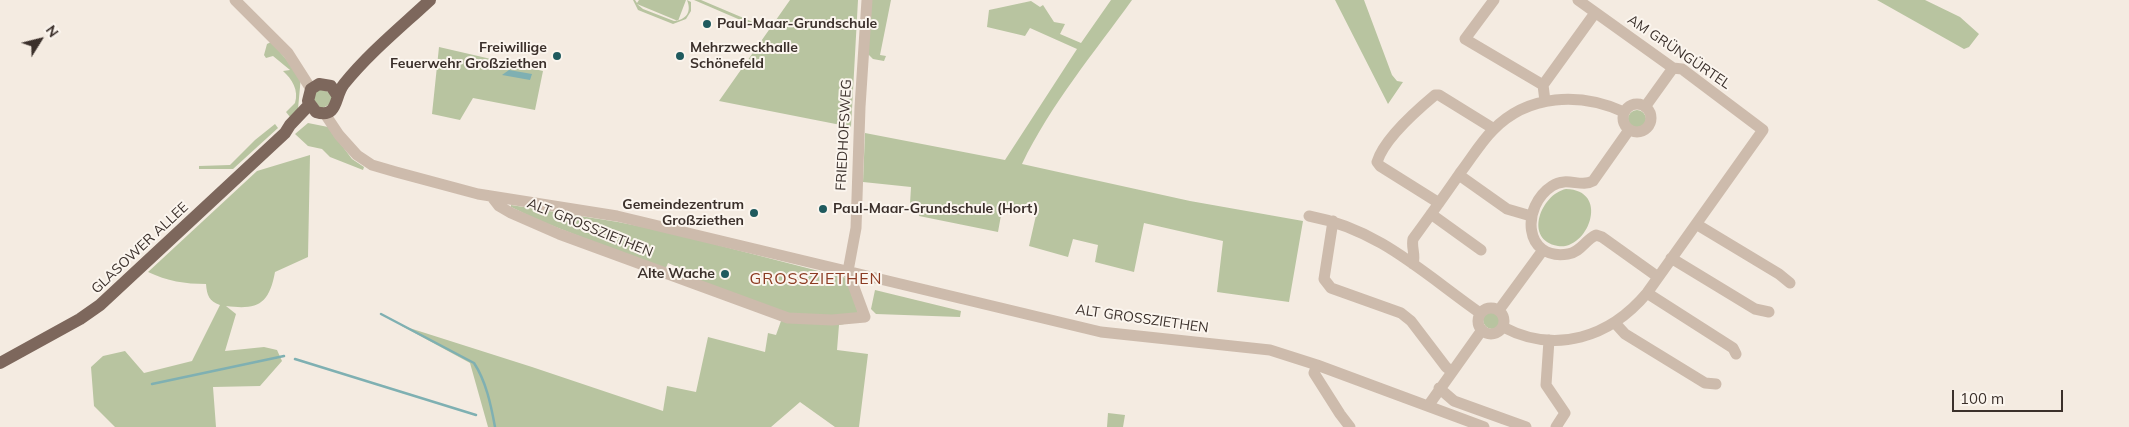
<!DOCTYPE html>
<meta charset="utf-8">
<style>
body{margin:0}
#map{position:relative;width:2129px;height:427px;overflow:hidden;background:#f4ebe1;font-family:Mulish,sans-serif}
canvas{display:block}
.north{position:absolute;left:15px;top:15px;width:50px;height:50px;-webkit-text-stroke:4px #fbf5ee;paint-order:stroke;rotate:54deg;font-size:14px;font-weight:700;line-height:20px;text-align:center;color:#3b302b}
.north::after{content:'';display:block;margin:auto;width:18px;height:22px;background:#3b302b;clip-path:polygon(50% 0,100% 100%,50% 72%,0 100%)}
.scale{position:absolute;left:1952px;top:390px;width:111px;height:22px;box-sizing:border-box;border:2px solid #3b302b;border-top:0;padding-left:6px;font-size:15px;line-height:18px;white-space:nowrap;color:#3b302b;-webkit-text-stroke:4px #fbf5ee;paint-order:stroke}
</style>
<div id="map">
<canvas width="2129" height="427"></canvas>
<div class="north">N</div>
<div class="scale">100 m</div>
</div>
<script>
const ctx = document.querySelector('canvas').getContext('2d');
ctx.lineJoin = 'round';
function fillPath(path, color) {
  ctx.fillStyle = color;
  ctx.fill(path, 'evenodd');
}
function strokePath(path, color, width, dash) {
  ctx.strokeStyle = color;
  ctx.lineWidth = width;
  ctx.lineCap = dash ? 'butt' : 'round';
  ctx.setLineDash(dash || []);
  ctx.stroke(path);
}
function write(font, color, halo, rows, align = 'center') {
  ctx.font = font + ' Mulish,sans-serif';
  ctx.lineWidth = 4;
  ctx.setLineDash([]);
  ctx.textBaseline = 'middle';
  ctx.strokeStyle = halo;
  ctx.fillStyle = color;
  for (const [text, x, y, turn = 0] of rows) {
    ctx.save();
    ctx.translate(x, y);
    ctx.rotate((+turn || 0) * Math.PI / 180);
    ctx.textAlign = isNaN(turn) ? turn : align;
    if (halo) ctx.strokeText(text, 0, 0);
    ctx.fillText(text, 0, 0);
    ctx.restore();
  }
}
const green = new Path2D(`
 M633,0H635L637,3L639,0H686L678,21L637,4L643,9L674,21C686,20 692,12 687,0L691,2V11L686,19L673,24L638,10Z
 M694,0H701L760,25L759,28Z
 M790,0H858L851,127L719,101Z
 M870,0H891L880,55L886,56L884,61L873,59L868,54Z
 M1111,0H1132C1094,53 1051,104 1022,164L1190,201L1303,221L1289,302L1217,292L1223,241L1144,223L1134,272L1095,262L1098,245L1073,239L1068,257L1029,246L1037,211L1003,204L998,232L919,216L921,205L910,204L911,187L863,182L865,133L1005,160L1077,49L1030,28L1025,36L987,27L989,10L1031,1L1040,7L1043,5L1054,22L1065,24L1060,34L1081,43Z
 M1335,0H1364L1392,75L1397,81L1403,82L1388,104Z
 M1877,0H1925L1960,17L1979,34L1969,47L1964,49Z
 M271,42L301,76L298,109L290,117L286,112L295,103C299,90 292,79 283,71L290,70L273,56L266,58L264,55L267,44Z
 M439,47L543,71L535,110L473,98L460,120L432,114Z
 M319,89L332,93V103L321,109L312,97Z
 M1628 119a9 9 0 1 1 18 0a9 9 0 1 1-18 0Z
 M308,123L328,127L352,159L364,167L363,170L330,157L322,149L308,146L295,134Z
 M275,124L278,128L233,169H199V166L230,165L255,140Z
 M310,155L308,257L275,272C269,305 257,310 226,306L236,314L225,351L264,347L277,350L282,361L260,386L213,387L216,427H115L94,406L91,367L103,356L125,351L144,373L192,361L220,305C209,301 207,296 206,284C185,284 167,281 148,272L257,171Z
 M1566,189C1611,190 1588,251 1558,246C1523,240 1541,194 1566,189Z
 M511,205L618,222L663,231L846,278L861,321L839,325L837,350L868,354L859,427H835L800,402L771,427H488L470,363L400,325L532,367L663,411L667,386L696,392L708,337L765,352L768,333L776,335L781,321L679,276L682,269L668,263L665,270C614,247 560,232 511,207Z
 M875,290L961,311L960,317L876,314L871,309Z
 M1483 320a9 9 0 1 1 18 0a9 9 0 1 1-18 0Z
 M1108,413L1125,415L1123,427H1107Z`);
const water = new Path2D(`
 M509,70L532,74L530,80L502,75Z`);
const stream = new Path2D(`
 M381,314L474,363C486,381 491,405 495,427
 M295,359L476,415
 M152,384L284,356`);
const minor = new Path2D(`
 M235,0L288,53L311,89
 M1494,0L1465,39L1543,85L1545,101
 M1543,85L1595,13
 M1623 118a14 14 0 1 1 28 0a14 14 0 1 1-28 0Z
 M1645,107L1673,68
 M325,114L339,135L357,155L372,165L396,172L478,194L617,216L1101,332L1270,350L1317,365L1484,427
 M1629,130L1593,181C1581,188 1567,176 1552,186C1521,206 1523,261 1568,254C1581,252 1585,240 1596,235L1602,237L1658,277
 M1459,175L1507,209L1531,216
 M492,197L499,206L511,213L559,234L788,318L832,320L865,317L848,271L856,228L860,107L867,0
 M1439,203L1380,166L1377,162C1384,139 1417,110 1435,95H1439L1494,129
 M1431,214L1481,250
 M1309,216C1379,229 1423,273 1480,313
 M1333,221L1324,279L1331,288L1401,313L1411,321L1446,367L1451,371
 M1696,224L1779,274L1790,283
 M1671,258L1755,309L1769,312
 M1413,264C1416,255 1411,248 1413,239C1429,217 1445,195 1460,173C1471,159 1480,143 1493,130C1528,94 1580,92 1624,112
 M1647,293L1733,348L1736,354
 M1478 321a13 13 0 1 1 26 0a13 13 0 1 1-26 0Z
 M1499,310L1543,250
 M1615,323L1625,334L1705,383L1716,384
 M1503,327C1556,355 1610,337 1647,293L1763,130L1682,69L1673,68L1578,0
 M1549,340L1546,385L1565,413L1556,427
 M1317,365L1314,373L1340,414L1350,427
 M1439,388L1454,401L1526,427
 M1428,406L1482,330`);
const major = new Path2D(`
 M337,95L331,86L319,84L311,89L308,101L316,112C339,119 334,96 344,84C369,53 401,27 430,0
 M0,363L80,319L100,305L285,133L290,125L309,105`);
const markers = [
 [707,24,5,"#1f5a5e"],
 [557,56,5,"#1f5a5e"],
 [680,56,5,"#1f5a5e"],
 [823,209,5,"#1f5a5e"],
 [754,213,5,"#1f5a5e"],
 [725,274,5,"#1f5a5e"]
];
const poiNames = [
 ["Paul-Maar-Grundschule",717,24],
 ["Freiwillige",547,48,"right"],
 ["Feuerwehr Großziethen",547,64,"right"],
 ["Mehrzweckhalle",690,48],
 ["Schönefeld",690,64],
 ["Gemeindezentrum",744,205,"right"],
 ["Großziethen",744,221,"right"],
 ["Paul-Maar-Grundschule (Hort)",833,209],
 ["Alte Wache",715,274,"right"]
];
const streetNames = [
 ["AM GRÜNGÜRTEL",1679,52,34],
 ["FRIEDHOFSWEG",844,135,-87],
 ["ALT GROSSZIETHEN",590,228,22],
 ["GLASOWER ALLEE",140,248,-43],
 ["ALT GROSSZIETHEN",1142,319,8]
];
const quarterNames = [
 ["GROSSZIETHEN",816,279]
];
fillPath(green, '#b8c4a0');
fillPath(water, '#7fb0b2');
strokePath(stream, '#7fb0b2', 2.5);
strokePath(minor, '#cdbbac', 11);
strokePath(major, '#7d675c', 12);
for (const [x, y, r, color] of markers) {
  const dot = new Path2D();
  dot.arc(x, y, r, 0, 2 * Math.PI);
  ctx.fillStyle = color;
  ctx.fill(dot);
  strokePath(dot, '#fbf5ee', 2);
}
write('bold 14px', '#3b302b', '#fbf5ee', poiNames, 'left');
write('14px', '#3b302b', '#fbf5ee', streetNames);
ctx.letterSpacing = '1px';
write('16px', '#8c3b22', '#fbf5ee', quarterNames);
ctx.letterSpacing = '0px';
</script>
